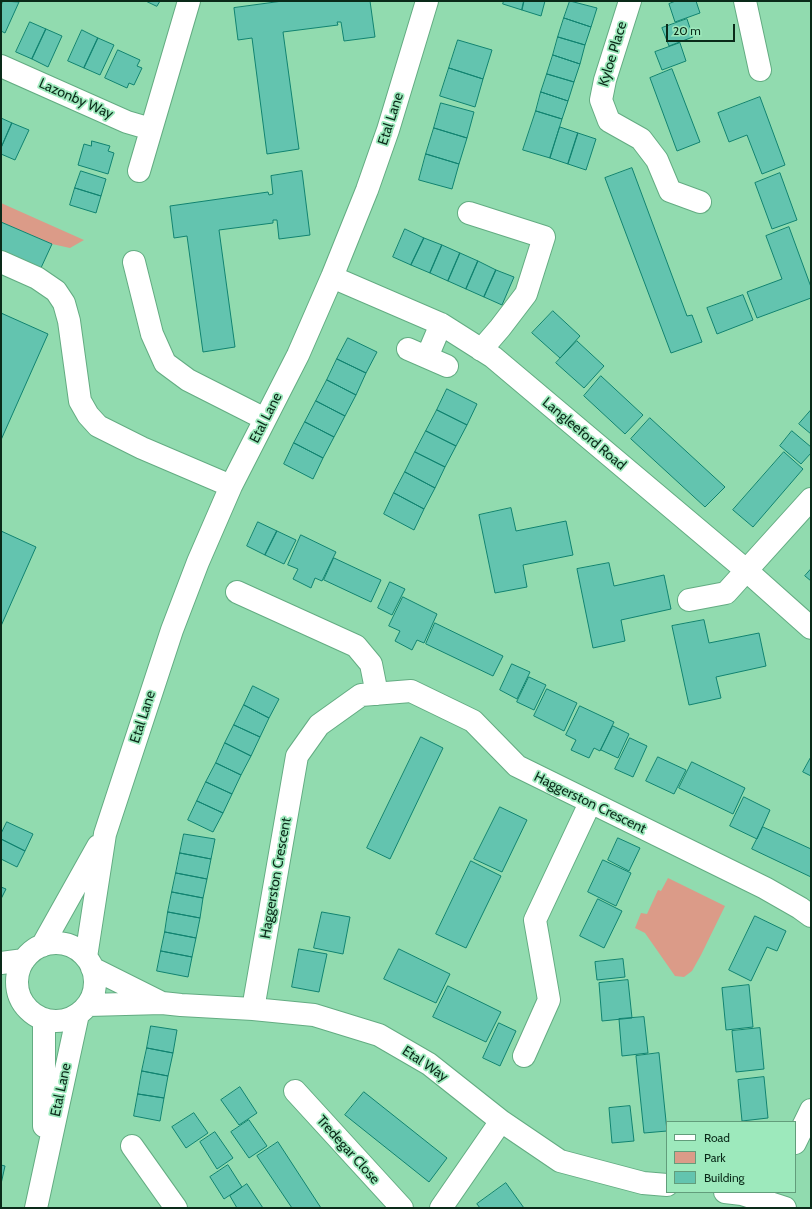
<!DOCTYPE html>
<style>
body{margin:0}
#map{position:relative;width:812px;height:1209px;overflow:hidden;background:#91dbaf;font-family:Cabin,sans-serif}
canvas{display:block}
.frame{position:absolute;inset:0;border:2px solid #0a2a19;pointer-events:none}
.legend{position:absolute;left:666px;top:1121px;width:130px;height:72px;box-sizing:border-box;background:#9de9bc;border:1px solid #629d7b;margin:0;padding:5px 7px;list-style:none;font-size:12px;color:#0a2a19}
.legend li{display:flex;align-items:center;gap:8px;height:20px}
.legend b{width:20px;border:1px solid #629d7b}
.scale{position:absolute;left:666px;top:24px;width:69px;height:18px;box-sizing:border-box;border:2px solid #0a2a19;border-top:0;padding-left:5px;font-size:12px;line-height:14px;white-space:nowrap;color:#0a2a19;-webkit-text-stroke:3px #9de9bc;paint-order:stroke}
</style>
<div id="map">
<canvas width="812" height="1209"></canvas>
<div class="frame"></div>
<ul class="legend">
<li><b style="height:5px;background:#fff"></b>Road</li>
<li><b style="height:11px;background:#db9b88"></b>Park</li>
<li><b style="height:11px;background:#63c4af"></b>Building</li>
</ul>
<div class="scale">20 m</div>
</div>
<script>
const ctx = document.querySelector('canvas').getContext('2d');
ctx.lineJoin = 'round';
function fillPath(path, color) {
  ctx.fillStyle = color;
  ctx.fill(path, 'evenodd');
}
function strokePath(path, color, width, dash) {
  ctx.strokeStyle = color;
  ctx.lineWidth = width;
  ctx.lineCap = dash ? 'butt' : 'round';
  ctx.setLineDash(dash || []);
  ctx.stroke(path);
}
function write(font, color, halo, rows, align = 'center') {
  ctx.font = font + ' Cabin,sans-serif';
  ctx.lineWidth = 3.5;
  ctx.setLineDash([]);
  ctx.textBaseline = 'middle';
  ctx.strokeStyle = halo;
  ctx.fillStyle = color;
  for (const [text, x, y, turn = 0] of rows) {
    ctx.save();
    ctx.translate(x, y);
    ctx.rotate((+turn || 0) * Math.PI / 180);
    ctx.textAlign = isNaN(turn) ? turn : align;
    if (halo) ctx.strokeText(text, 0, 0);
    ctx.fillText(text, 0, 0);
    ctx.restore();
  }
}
const green = new Path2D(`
 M1,203L84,240L70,248L52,244L1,222Z
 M668,878L725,906L701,955L692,971L684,977L675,976L645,933L635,928L641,913L647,914L658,890L661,891Z`);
const building = new Path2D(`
 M3,1L19,2L5,33L1,31V6Z
 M146,1H160L157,6Z
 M283,1H370L375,37L344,41L341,22H337L338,25L283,32L299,149L267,154L252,38L238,40L234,8Z
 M504,1H524L522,10L503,4Z
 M524,1H545L541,16L522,10Z
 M570,1L597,8L591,27L564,18Z
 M676,1H696L700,13L675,22L669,4Z
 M564,18L591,27L585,45L558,37Z
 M687,19L693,37L669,46L662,28Z
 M30,22L46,29L32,59L16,52Z
 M46,29L62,36L48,67L32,59Z
 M82,30L98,38L84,68L68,61Z
 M558,37L585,45L580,64L553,55Z
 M98,38L114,45L100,75L84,68Z
 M458,40L492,50L483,79L449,68Z
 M680,43L686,61L662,70L655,52Z
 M118,50L140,60L137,66L142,68L134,85L129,83L127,88L105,78Z
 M553,55L580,64L574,82L547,74Z
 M449,68L483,79L475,107L440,96Z
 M672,69L700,142L677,151L650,78Z
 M547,74L574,82L568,101L541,92Z
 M541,92L568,101L562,119L536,111Z
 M760,97L785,165L762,174L747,135L729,142L718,113Z
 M441,103L474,112L467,138L434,128Z
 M536,111L562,119L550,158L523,150Z
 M1,118L12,123L1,148Z
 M12,123L29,130L15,160L1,154V148Z
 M560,127L578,133L568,164L550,158Z
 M434,128L467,138L459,164L426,154Z
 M578,133L596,139L586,170L568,164Z
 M92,141L110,146L108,151L114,153L108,174L78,165L84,144L91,146Z
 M426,154L459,164L452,189L419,180Z
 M632,168L687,316L692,315L702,342L671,353L605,178Z
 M81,171L106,179L101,196L75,188Z
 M302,171L310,235L279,239L277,220H273V223L219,230L235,347L203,352L187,236L174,238L170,206L268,192L269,195L273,194L271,176Z
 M780,173L797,220L772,229L755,183Z
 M75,188L101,196L96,213L70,205Z
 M1,222L52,244L40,270L1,253Z
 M789,227L811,287V298L757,318L747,292L782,279L766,236Z
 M405,229L424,238L411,265L393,257Z
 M424,238L442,245L430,273L411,265Z
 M442,245L460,253L448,281L430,273Z
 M460,253L478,261L466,289L448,281Z
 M478,261L496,270L484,297L466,289Z
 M496,270L514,277L502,305L484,297Z
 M743,295L753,320L717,334L707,308Z
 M553,311L580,336L560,358L532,333Z
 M1,313L48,334L1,440Z
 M348,338L377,352L366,373L337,359Z
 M577,341L604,366L584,388L556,363Z
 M337,359L366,373L356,395L327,380Z
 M601,376L643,415L625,434L584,396Z
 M327,380L356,395L345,416L316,401Z
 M447,389L477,404L467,425L437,410Z
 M316,401L345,416L334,437L305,422Z
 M437,410L467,425L456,446L426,431Z
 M811,410V434L799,424Z
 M650,418L725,487L705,507L631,439Z
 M305,422L334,437L323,458L294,443Z
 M426,431L456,446L445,467L415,452Z
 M792,431L811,447V453L801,464L780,446Z
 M294,443L323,458L313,479L284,464Z
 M415,452L445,467L435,488L405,472Z
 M784,452L803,469L753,527L733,510Z
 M405,472L435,488L424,509L394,493Z
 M394,493L424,509L414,530L384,514Z
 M511,508L516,531L566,521L573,555L523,565L527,587L495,593L479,515Z
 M258,522L277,531L265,555L247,546Z
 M1,531L36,547L1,626Z
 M277,531L296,540L284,564L265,555Z
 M301,535L336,552L322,581L315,578L311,588L293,579L298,569L288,565Z
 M334,558L381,580L371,602L324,580Z
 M609,563L614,586L664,575L671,609L621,620L625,641L593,648L577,569Z
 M811,569V581L805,576Z
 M390,582L405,589L392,615L378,608Z
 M403,597L437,614L424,643L417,640L412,650L395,641L400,631L389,626Z
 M704,620L709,643L759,633L766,666L716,677L721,698L689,705L672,626Z
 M435,623L503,656L493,676L426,644Z
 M512,664L530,672L517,699L500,690Z
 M529,677L546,685L534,710L517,702Z
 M253,686L279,699L269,718L244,705Z
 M547,689L577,703L564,731L534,716Z
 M244,705L269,718L260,737L234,725Z
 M580,706L614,722L600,751L594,748L589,758L571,750L576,740L566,735Z
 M234,725L260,737L251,756L225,743Z
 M613,726L629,734L618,758L601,750Z
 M421,737L443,748L390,859L367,848Z
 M630,738L647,746L633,777L615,769Z
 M225,743L251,756L241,775L216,763Z
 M658,757L686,770L674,794L646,781Z
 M811,757V776L803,772Z
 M692,762L745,788L733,814L679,788Z
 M216,763L241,775L232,794L206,782Z
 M206,782L232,794L223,813L197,801Z
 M744,797L770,810L757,839L730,826Z
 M197,801L223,813L213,832L188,820Z
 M500,807L527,820L502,872L474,859Z
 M7,822L33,834L25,851L1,839V834Z
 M763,827L811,849V877L752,849Z
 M184,834L215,839L211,859L180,853Z
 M618,838L640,848L629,871L608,860Z
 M1,839L25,851L17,867L1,859Z
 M180,853L211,859L207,879L176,873Z
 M603,860L631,873L616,906L588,892Z
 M471,861L501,876L466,948L436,934Z
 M176,873L207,879L203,898L172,892Z
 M1,887L6,889L1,899Z
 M172,892L203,898L200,918L168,912Z
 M598,899L622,911L604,948L580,936Z
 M168,912L200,918L196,938L165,932Z
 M322,912L350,917L343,954L314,948Z
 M755,916L786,931L777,951L767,947L751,981L729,970Z
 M165,932L196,938L192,957L161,951Z
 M299,949L327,954L319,992L292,987Z
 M399,949L450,974L436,1003L384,979Z
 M161,951L192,957L188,977L157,971Z
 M623,959L625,977L597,980L595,962Z
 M628,980L632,1018L602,1021L599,983Z
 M749,985L753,1027L726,1030L722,988Z
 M448,986L501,1012L486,1042L433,1017Z
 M644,1017L648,1053L622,1056L619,1019Z
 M499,1023L516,1031L500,1066L483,1058Z
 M151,1026L177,1030L173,1053L147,1048Z
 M760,1028L764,1069L736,1072L732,1031Z
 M147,1048L173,1053L168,1076L142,1071Z
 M659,1053L667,1131L644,1133L636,1056Z
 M142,1071L168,1076L164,1098L138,1094Z
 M764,1077L768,1118L742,1121L738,1080Z
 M240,1087L257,1113L239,1125L221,1100Z
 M364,1092L447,1158L429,1182L345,1115Z
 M138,1094L164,1098L160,1121L134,1116Z
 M630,1106L634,1141L612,1143L609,1108Z
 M194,1113L208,1133L186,1148L172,1127Z
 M249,1120L267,1146L249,1158L231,1132Z
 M215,1132L233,1158L217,1169L200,1142Z
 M278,1142L321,1208H292L257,1156Z
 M1,1165L5,1166L1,1184Z
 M228,1165L242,1187L224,1199L210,1177Z
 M506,1183L524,1208H480L477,1204Z
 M247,1184L263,1208H237L230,1196Z`);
const minor = new Path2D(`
 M630,1L605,80L601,100L609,121L641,139L657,160L670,191L700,202
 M745,1L760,70
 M1,66L127,122L151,129
 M139,171L189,1
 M469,213L544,237L526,294L500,328L481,350
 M1,262L37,278L56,291L64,303L69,321L80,401L88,415L98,426L142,448L231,486
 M134,262L152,334L165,363L188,380L265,419
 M332,277L441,324L493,357L747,571L811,628
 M408,349L447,366
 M427,357L441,324
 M237,592L356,646L371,664L377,694
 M689,600L726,593L811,499
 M17 982a39 39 0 1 1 78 0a39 39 0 1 1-78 0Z
 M42,946L98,846
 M86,957L105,834L172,630L198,562L231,486L298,355L332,277L367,190L388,130L427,1
 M1,963L24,960
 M92,968L160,1002
 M88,1005L162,1003L181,1005L253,1009L314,1015L379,1035L429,1064L501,1121L560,1161L643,1183L667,1185
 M253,1009L297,756L319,725L361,695L411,691L473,721L517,766L765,888L800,908L811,916
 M44,1019V1126
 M524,1056L549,1000L535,920L590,803
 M295,1091L402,1208
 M795,1143L811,1110
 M132,1146L176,1208
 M725,1192L742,1194L785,1208
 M36,1208L78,1014
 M441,1208L501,1121`);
const streetNames = [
 ["Kyloe Place",613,54,-73],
 ["Lazonby Way",76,99,24],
 ["Etal Lane",391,119,-72],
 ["Etal Lane",266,418,-63],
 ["Langleeford Road",584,434,40],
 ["Etal Lane",143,717,-72],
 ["Haggerston Crescent",590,803,26],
 ["Haggerston Crescent",276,878,-80],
 ["Etal Way",425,1064,34],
 ["Etal Lane",61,1090,-78],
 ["Tredegar Close",348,1150,48]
];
fillPath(green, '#db9b88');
fillPath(building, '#63c4af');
strokePath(building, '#118370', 1);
strokePath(minor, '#63ac82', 24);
strokePath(minor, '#fff', 22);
write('14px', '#0a2a19', '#9de9bc', streetNames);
</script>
